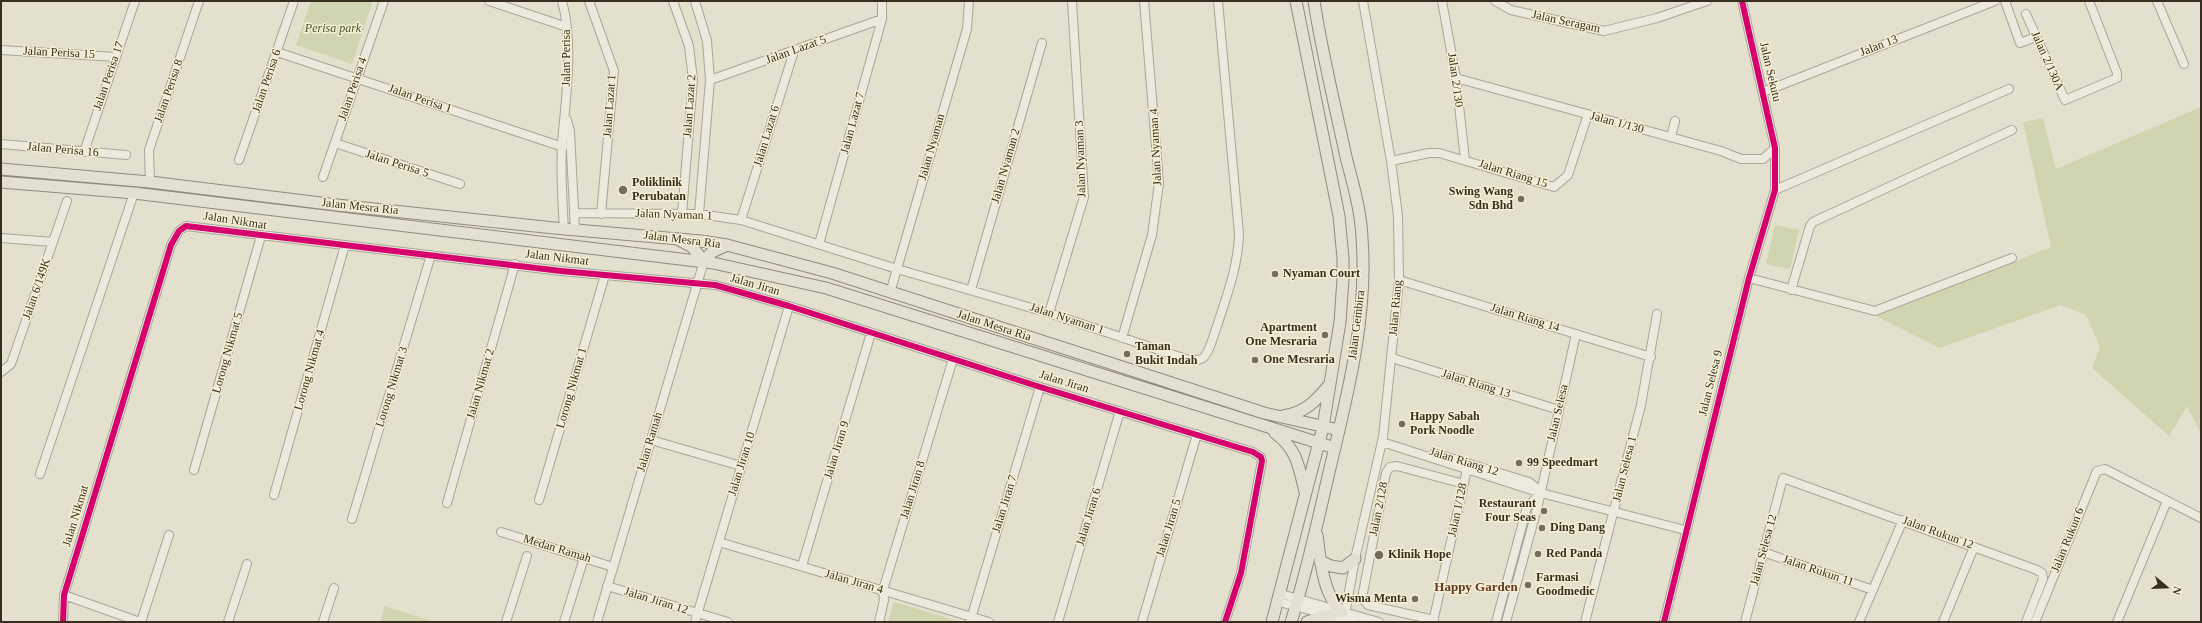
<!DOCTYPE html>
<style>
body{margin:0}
#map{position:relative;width:2202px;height:623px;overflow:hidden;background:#e4e0ce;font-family:"Times New Roman",serif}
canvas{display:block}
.frame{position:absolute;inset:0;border:2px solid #382e1f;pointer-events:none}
.north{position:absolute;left:2146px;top:567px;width:40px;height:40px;-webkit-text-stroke:3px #f5efd4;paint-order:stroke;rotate:109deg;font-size:11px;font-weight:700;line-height:16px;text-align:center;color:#382e1f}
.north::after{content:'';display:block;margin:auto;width:14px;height:18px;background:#382e1f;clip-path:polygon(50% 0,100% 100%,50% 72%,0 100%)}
</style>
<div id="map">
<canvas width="2202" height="623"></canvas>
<div class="frame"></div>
<div class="north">N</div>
</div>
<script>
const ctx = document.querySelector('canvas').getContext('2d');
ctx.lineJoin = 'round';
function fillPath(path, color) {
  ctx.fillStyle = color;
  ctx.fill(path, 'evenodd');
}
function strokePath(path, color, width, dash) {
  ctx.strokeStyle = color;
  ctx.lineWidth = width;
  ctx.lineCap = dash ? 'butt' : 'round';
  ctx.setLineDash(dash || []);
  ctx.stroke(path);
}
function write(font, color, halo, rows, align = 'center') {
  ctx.font = font + ' "Times New Roman",serif';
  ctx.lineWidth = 3;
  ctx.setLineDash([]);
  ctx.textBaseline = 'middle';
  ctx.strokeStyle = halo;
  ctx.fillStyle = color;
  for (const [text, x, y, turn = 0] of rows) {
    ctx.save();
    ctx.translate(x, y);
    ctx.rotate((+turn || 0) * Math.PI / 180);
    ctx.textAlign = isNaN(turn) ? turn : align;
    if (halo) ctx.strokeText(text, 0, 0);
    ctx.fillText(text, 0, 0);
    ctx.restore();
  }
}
const green = new Path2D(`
 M311,1H373L352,64L296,45Z
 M2201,107V434L2187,406L2169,436L2092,368L2100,347L2086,315L2061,305L1939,348L1876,316L2051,247L2023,122L2043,118L2056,169Z
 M1775,225L1799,230L1790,269L1766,264Z
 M894,602L961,622H888Z
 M385,606L435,622H380Z`);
const minor = new Path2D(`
 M489,1L567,27
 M562,1C573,40 567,91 563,131C560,160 562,199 564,229
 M589,1L614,71L601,214
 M673,1L689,46L693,80L682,214
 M695,1L707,41L710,80L699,214
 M1442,1L1456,78L1465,160
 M1495,1L1511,10L1604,31L1657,18L1707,1
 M2005,1L2020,43L2036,37
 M2157,1L2184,64
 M2026,14L2065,100L2117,78V73L2089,1
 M1,50L116,57
 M277,52L563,147
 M1456,78L1721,151L1741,159H1763L1775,148
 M710,80L882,19
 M1763,92L1995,1
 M567,120L570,132L575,229
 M1671,137L1675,121
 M335,143L460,184
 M1,144L126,155
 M84,152L135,1
 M239,160L294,1
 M1391,161L1429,153H1439L1554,187L1568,175L1588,114
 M323,177L384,1
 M150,182L149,150L199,1
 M1775,190L2009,89
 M574,213L699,214L741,220L897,269L1049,313L1189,360C1195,360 1200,361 1204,357C1211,349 1213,336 1217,326C1227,295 1238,267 1239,234L1218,1
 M741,220L794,51
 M1,238L53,242
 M819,244L882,19V1
 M1749,278L1875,311L2012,258
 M1399,280L1651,357
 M971,290L1042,43
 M1791,290L1810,226L1813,222L2012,130
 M890,293L967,29L969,1
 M1049,313L1084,197L1072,1
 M1122,338L1152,235L1159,183L1144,1
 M1392,358L1559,410
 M1,372L11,364L67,201
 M651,440L741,466
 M1382,442L1541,493L1685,530
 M1434,453L1529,482L1539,490
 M194,470L261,236
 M40,474L134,193
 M274,495L345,245
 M539,500L605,275
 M447,503L515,264
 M352,519L431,255
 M501,532L613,567
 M719,542L989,622
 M1763,552L1873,590
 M802,566L871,333
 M607,586L728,622
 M1281,594L1379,622
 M64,595L140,622
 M1279,602L1355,622
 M1345,614L1355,559L1383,437L1399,280L1398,216L1391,161L1363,1
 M1434,620L1368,605L1362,598L1386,473L1390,467L1397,466L1464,484
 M63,622L64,595L171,245L179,231L186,226L561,271L715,285L789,306L1040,387L1253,452L1261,457L1262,461L1241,573L1225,622
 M141,622L169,535
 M228,622L247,564
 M323,622L334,588
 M506,622L527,556
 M564,622L584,558
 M597,622L704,261
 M695,622L789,306
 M879,622L884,600L883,590L953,359
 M970,622L1040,387
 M1058,622L1120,411
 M1142,622L1197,434
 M1433,622L1467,469
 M1496,622L1527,507L1541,493
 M1506,622L1538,505L1576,334
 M1585,622L1641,405L1657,314
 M1664,622L1749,278L1775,190V148L1742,1
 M1745,622L1783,478L2037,570L2042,573L2043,579L2026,622
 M1859,622L1903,520
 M1943,622L1974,547
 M2035,622L2097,471L2105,469L2201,518
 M2117,622L2167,501`);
const major = new Path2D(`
 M1,169L150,182L337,205L554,228L701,241L727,245L832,273L1264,413L1339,430
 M1,182L134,193L713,263L826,288L1335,448
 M679,240L692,247L704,261
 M704,261L712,252L727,245
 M1283,416C1305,413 1316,401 1330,384
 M1275,433C1297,449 1299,467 1305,492
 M1317,535C1320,558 1323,596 1342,612
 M1320,561L1331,566L1343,568L1355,559
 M1272,622L1323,427L1340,322L1343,279V258L1339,216L1296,1
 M1291,622C1307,572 1318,519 1330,468C1348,393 1368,315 1362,238C1361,211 1353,184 1346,157C1335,105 1322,54 1314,1
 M1307,622L1324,616H1332`);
const cycleway = new Path2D(`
 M63,622L64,595L171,245L179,231L186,226L561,271L715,285L789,306L1040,387L1253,452L1261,457L1262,461L1241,573L1225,622
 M1664,622L1749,278L1775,190V148L1742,1`);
const markers = [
 [623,190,5,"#746c5c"],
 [1521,199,4,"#746c5c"],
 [1275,274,4,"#746c5c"],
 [1325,335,4,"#746c5c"],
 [1127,354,4,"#746c5c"],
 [1255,360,4,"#746c5c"],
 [1402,424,4,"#746c5c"],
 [1519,463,4,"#746c5c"],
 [1544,511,4,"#746c5c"],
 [1542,528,4,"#746c5c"],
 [1538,554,4,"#746c5c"],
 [1379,555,5,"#746c5c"],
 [1528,585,4,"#746c5c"],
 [1415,599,4,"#746c5c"]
];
const streetNames = [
 ["Jalan Seragam",1566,22,12],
 ["Jalan 13",1879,46,-21],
 ["Jalan Lazat 5",796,50,-20],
 ["Jalan Perisa 15",59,53,3],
 ["Jalan Perisa",567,58,-90],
 ["Jalan 2/130A",2047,61,66],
 ["Jalan Sekutu",1770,72,77],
 ["Jalan Perisa 17",109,76,-71],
 ["Jalan 2/130",1455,80,82],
 ["Jalan Perisa 6",267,81,-71],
 ["Jalan Perisa 4",353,89,-71],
 ["Jalan Perisa 8",169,91,-71],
 ["Jalan Perisa 1",420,99,19],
 ["Jalan Lazat 1",610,106,-86],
 ["Jalan Lazat 2",690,106,-86],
 ["Jalan Lazat 7",853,123,-75],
 ["Jalan 1/130",1617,123,15],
 ["Jalan Lazat 6",767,136,-73],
 ["Jalan Nyaman",932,147,-74],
 ["Jalan Nyaman 4",1156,147,-93],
 ["Jalan Perisa 16",63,150,5],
 ["Jalan Nyaman 3",1081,159,-92],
 ["Jalan Perisa 5",397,164,18],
 ["Jalan Nyaman 2",1006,166,-74],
 ["Jalan Riang 15",1513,174,17],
 ["Jalan Mesra Ria",360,207,6],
 ["Jalan Nyaman 1",674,215,2],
 ["Jalan Nikmat",235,221,9],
 ["Jalan Mesra Ria",682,240,7],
 ["Jalan Nikmat",557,258,7],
 ["Jalan Jiran",755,285,16],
 ["Jalan 6/149K",37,289,-71],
 ["Jalan Riang",1396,308,-85],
 ["Jalan Riang 14",1525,318,17],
 ["Jalan Nyaman 1",1067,319,18],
 ["Jalan Gembira",1357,325,-83],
 ["Jalan Mesra Ria",994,326,18],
 ["Lorong Nikmat 5",228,353,-74],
 ["Lorong Nikmat 4",310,370,-74],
 ["Jalan Jiran",1064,382,17],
 ["Jalan Selesa 9",1711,383,-76],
 ["Jalan Nikmat 2",481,384,-74],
 ["Jalan Riang 13",1476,384,17],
 ["Lorong Nikmat 3",392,387,-73],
 ["Lorong Nikmat 1",572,388,-74],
 ["Jalan Selesa",1558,413,-77],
 ["Jalan Ramah",650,442,-73],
 ["Jalan Jiran 9",837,450,-73],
 ["Jalan Riang 12",1464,462,17],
 ["Jalan Jiran 10",742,464,-73],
 ["Jalan Selesa 1",1625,469,-76],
 ["Jalan Jiran 8",913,490,-73],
 ["Jalan Jiran 7",1005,504,-73],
 ["Jalan 2/128",1379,509,-79],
 ["Jalan 1/128",1458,510,-78],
 ["Jalan Nikmat",76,516,-73],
 ["Jalan Jiran 6",1089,517,-73],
 ["Jalan Jiran 5",1169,528,-73],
 ["Jalan Rukun 12",1938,533,20],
 ["Jalan Rukun 6",2068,540,-68],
 ["Medan Ramah",557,549,17],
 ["Jalan Selesa 12",1764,550,-75],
 ["Jalan Rukun 11",1818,571,19],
 ["Jalan Jiran 4",854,582,16],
 ["Jalan Jiran 12",656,601,17]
];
const parkNames = [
 ["Perisa park",333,29]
];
const poiNames = [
 ["Poliklinik",632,183],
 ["Perubatan",632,197],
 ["Swing Wang",1513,192,"right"],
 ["Sdn Bhd",1513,206,"right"],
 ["Nyaman Court",1283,274],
 ["Apartment",1317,328,"right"],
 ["One Mesraria",1317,342,"right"],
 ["Taman",1135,347],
 ["Bukit Indah",1135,361],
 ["One Mesraria",1263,360],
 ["Happy Sabah",1410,417],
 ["Pork Noodle",1410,431],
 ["99 Speedmart",1527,463],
 ["Restaurant",1536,504,"right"],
 ["Four Seas",1536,518,"right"],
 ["Ding Dang",1550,528],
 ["Red Panda",1546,554],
 ["Klinik Hope",1388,555],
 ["Farmasi",1536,578],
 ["Goodmedic",1536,592],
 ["Wisma Menta",1407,599,"right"]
];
const neighbourhoodNames = [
 ["Happy Garden",1476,588]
];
fillPath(green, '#d0d5b0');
strokePath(minor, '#a9a597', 10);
strokePath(major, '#8f8a7e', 13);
strokePath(minor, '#ece9df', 8);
strokePath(major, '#e4e0d1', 11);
strokePath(cycleway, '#d6006c', 6);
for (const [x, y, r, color] of markers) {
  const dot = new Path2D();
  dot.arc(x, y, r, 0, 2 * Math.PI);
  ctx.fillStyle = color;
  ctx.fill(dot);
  strokePath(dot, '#f5efd4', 1.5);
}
write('12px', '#382e1f', '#f5efd4', streetNames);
write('italic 12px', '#435425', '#f5efd4', parkNames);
write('bold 12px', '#382e1f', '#f5efd4', poiNames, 'left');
write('bold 13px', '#64361f', '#f5efd4', neighbourhoodNames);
</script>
